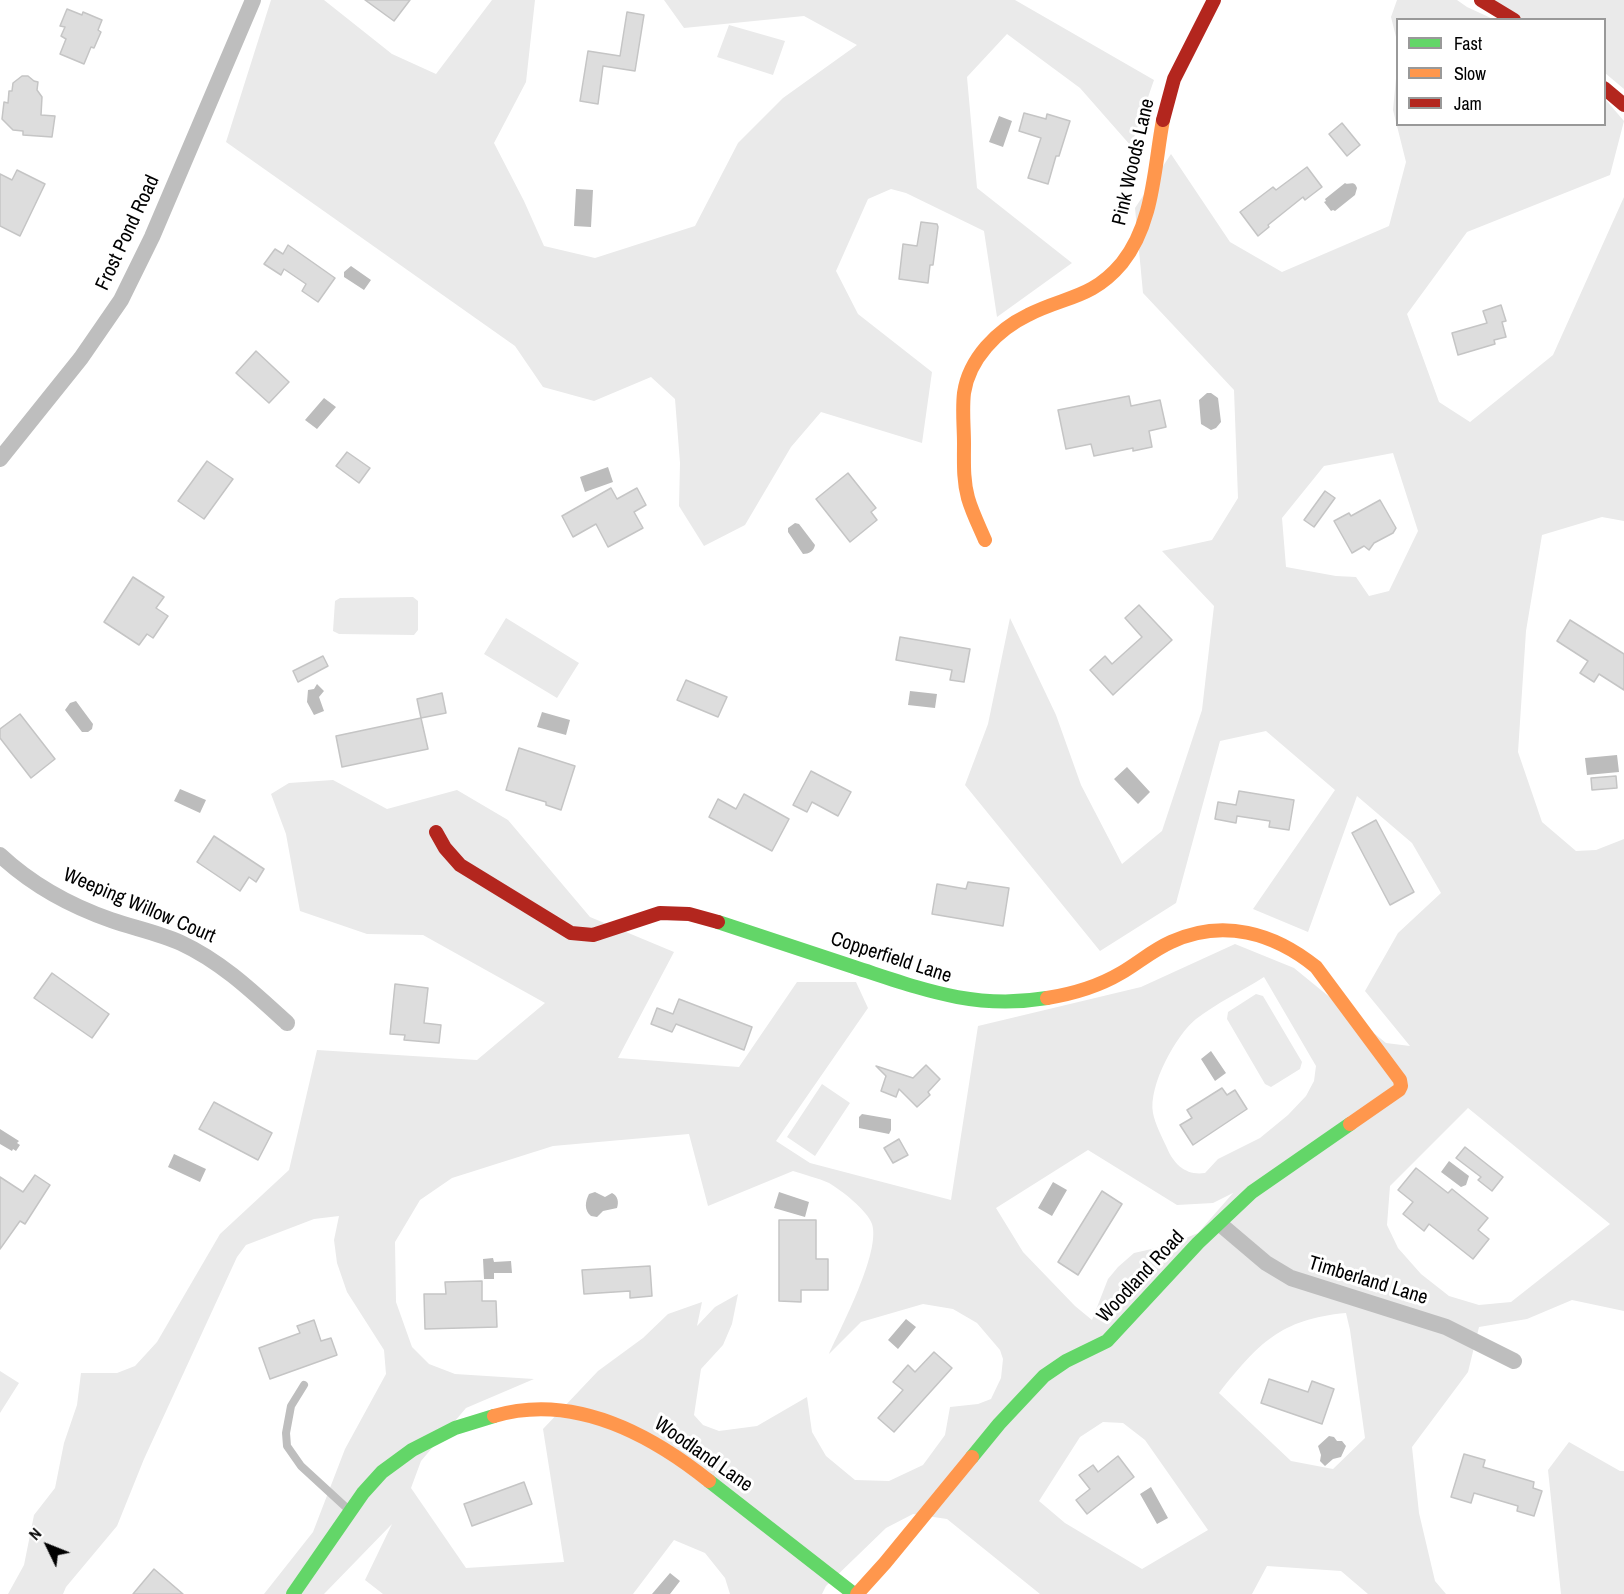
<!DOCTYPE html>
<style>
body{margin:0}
#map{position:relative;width:1624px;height:1594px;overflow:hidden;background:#fff;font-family:"Archivo Narrow",sans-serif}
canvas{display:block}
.legend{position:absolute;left:1396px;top:18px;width:210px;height:108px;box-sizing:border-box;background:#fff;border:2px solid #999;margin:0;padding:8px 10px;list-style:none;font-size:18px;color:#000}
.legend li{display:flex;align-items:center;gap:12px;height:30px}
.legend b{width:30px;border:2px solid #999}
.north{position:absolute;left:18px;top:1516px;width:60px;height:60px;-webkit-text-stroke:4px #fff;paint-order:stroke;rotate:313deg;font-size:16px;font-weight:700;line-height:24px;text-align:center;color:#000}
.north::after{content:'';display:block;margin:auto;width:21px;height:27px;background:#000;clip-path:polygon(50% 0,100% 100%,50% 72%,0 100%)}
</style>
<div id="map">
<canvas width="1624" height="1594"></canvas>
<ul class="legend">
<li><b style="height:8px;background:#63d668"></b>Fast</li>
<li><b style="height:8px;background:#ff974d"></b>Slow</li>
<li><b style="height:8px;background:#b3261e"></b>Jam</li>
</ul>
<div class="north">N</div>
</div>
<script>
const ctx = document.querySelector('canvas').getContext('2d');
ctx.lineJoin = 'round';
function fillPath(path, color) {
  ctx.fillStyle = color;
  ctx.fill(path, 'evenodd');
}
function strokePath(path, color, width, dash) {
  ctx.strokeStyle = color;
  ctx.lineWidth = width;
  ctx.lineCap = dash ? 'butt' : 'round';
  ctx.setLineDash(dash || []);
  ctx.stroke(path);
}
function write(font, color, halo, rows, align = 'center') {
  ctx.font = font + ' "Archivo Narrow",sans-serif';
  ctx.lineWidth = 6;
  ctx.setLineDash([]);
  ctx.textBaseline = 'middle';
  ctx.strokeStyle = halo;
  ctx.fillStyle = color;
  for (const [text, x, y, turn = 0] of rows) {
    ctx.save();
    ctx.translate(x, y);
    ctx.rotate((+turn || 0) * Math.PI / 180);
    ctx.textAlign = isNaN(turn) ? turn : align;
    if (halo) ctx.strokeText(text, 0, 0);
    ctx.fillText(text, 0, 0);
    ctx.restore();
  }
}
const green = new Path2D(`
 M271,0H324L392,54L436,74L492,0H535L526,82L494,143L524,201L544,246L595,258L695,226L738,143L783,98L857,45L804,16L684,28L664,0H1015L1154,80L1131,146L1080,88L1007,34L967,77L977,188L1072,263L997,317L984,231L906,193L891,189L868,199L836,271L858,314L932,372L922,443L821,412L791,447L745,525L704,546L679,506L680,463L675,399L651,377L594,401L543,387L515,346L226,142Z
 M1397,0H1457L1467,7L1493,19L1398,20L1397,41L1391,17Z
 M1486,0H1624V89L1605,73L1604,20L1520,19Z
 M729,25L785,41L773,75L717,57Z
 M1397,68L1398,124H1604L1605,99L1624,121L1610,175L1467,232L1407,314L1439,402L1470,422L1553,355L1624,197V521L1602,517L1542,535L1526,631L1518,752L1542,822L1576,851L1596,850L1624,839V1311L1572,1300L1527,1319L1479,1327L1468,1372L1412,1447L1419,1513L1435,1581L1446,1594H1368L1341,1571L1267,1566L1252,1594H1040L947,1519L913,1514L886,1528L826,1586L822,1594H730L725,1578L705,1553L674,1540L633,1594H383L365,1580L392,1524L324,1594H264L313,1532L345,1449L386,1374L384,1350L347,1292L337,1263L334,1240L339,1216L314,1219L246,1245L237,1257L144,1459L117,1526L66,1587L63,1594H8L24,1565L34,1515L55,1488L64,1443L77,1405L81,1373H117L135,1366L157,1342L220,1234L289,1170L317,1050L477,1060L545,1003L423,935L367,934L300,911L286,834L271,794L289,783L333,780L387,809L457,790L508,820L590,917L674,952L618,1058L739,1067L797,982H856L868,1008L776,1141L810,1163L951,1200L978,1026L1141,987L1235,944L1294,968L1386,1043L1410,1046L1365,991L1398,933L1441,893L1412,843L1357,796L1308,932L1253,909L1335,790L1266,731L1220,741L1176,903L1100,951L965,785L988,724L1010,618L1056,715L1081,785L1122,864L1162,831L1202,710L1214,606L1162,551L1212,540L1238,498L1234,390L1143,293L1135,208L1171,154L1230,242L1282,272L1389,226L1406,162L1393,110ZM1393,453L1418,531L1389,591L1369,596L1356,577L1336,576L1286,567L1282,518L1324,466ZM1264,977L1316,1066L1314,1081L1306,1096L1288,1115L1260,1138L1218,1159L1205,1173C1187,1176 1174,1165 1167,1148C1162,1137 1155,1124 1153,1113C1148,1086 1176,1035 1196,1019C1217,1003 1242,991 1264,977ZM1468,1108L1610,1224L1511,1302L1479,1305L1449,1296L1421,1274L1398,1248L1387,1225L1390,1186ZM689,1134L708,1206L793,1171C805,1175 818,1178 829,1183C841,1190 867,1210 872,1224C881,1252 841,1327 829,1354L861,1322L923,1304L953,1309L977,1323L1000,1350L1003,1359L1001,1378L991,1399L978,1404L950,1407L945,1435L923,1465L889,1481L855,1480L826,1456L812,1432L807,1397L757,1426L719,1431L703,1425L694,1415L701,1369L723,1345L732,1324L738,1294L715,1307L697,1326L702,1302L668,1314L643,1338L598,1371L543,1429L564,1562L466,1568L411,1488L421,1461L466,1408L534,1379L455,1374L429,1364L412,1347L396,1302L395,1242L420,1200L452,1178L553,1146ZM1088,1150L1177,1205L1213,1203L1233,1193L1198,1233L1169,1245L1134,1253L1118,1267L1108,1279L1092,1320L1075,1306L1023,1252L996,1208ZM1346,1313L1350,1330L1365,1438L1333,1469L1291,1461L1219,1393C1258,1344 1280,1319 1346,1313ZM1103,1422L1123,1423L1145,1440L1208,1530L1142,1569L1065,1523L1039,1501L1080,1437Z
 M413,597L418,601V630L414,635L339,634L333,631L335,601L340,598Z
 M506,618L579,663L557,698L484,654Z
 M1256,994L1263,996L1302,1062L1300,1069L1271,1087L1265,1084L1227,1019L1228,1012Z
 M822,1084L850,1103L815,1156L787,1137Z
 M0,1371L19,1383L0,1413Z
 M1569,1442L1620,1471H1624V1594H1561L1548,1470Z`);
const water = new Path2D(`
 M999,116L1012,121L1003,147L989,142Z
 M1345,183C1349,186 1354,179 1357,188L1355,195L1335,211L1333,210L1331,211L1324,202L1326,201L1325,199Z
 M576,189L593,190L591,227L574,226Z
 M351,266L371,280L364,290L344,277V272Z
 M1207,393H1211L1218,398L1221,422L1216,428L1211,430L1201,424L1199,400Z
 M324,398L336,407L317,429L305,420Z
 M608,467L613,482L585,492L580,477Z
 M795,523L799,524L815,545C814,551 809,554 803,554L788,532V528Z
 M317,684L324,691L319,697L324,711L314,715L307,702L308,690L314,689Z
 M910,691L937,694L935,708L908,705Z
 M76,701L93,724L92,729L88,732H82L65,710L70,703Z
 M542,712L570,720L566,735L537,727Z
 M1617,755L1619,772L1587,775L1585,758Z
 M1127,767L1150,792L1138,804L1114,779Z
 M180,789L206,800L200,813L174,801Z
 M1211,1051L1226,1073L1215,1081L1201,1059Z
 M862,1114L891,1119V1130L889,1134L859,1128V1117Z
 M0,1129L19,1141L17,1143L20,1145L16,1151L13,1149L12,1151L0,1144Z
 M174,1154L206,1169L200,1182L168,1167Z
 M1449,1161L1469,1176L1466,1185L1461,1187L1441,1172Z
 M1053,1182L1067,1190L1052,1216L1038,1208Z
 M595,1192L605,1197L612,1193C618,1196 619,1202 617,1208L603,1211L597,1217L591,1216C584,1210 585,1202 589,1194Z
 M779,1192L809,1202L805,1217L774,1208Z
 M493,1258L494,1262L511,1261L512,1273H494V1279H484L483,1259Z
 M906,1319L916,1327L898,1349L888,1340Z
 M1329,1436L1334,1437L1337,1441H1342L1346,1446L1341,1457L1333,1459L1325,1466L1320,1461L1321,1455L1318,1446Z
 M1151,1487L1168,1518L1157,1524L1140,1494Z
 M670,1573L680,1581L670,1594H652Z`);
const building = new Path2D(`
 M365,0H410L394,21Z
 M67,9L82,15L83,12L102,20L98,30L101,32L94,48L91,47L84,64L60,54L66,39L61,36L65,27L60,26Z
 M627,12L644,15L635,71L603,66L598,104L580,101L588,51L620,56Z
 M22,76H28L34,81L38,82L37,90L42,97L41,115L55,116L52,137L23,135V131L13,130L2,119L4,102L8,103L9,91H12L13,83Z
 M1024,113L1046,119L1047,114L1070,121L1059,156H1056L1048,184L1028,178L1041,138L1019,131Z
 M1342,123L1360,145L1347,156L1329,134Z
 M1307,167L1322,187L1305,200L1303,197L1268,225L1269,227L1258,236L1240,212L1273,187L1276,190Z
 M17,170L45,184L20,236L0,226V174L12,180Z
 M921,222L937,224L938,227L933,265H930L928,283L899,279L903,244L917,246Z
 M288,245L335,278L318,302L302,291L306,284L284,269L281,275L264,264L275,249L283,254Z
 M1501,305L1506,321L1502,322L1506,337L1494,340L1495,344L1458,355L1452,333L1487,323L1483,311Z
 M256,351L289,382L269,403L236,373Z
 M1129,396L1131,406L1160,400L1166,427L1149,431L1152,447L1133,451V448L1094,456L1091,444L1066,449L1058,410Z
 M347,452L370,468L359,483L336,466Z
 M207,461L233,479L204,519L178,501Z
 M848,473L876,508L871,512L877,520L850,542L816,499Z
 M611,488L617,499L637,488L646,505L634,512L643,528L608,547L596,524L573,537L562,516Z
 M1325,491L1335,498L1314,527L1304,520Z
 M1380,500L1396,528L1393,533L1374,543L1369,550L1364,546L1352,553L1334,521L1349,513L1351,516Z
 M133,577L164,597L156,608L168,616L153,638L147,634L139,645L104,622Z
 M1139,605L1172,640L1113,695L1090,670L1105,656L1112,664L1142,637L1125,618Z
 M1570,620L1624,654V690L1599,674L1594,682L1580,673L1588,661L1557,641Z
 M900,637L970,649L964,682L950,680L952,670L896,660Z
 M323,656L328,666L298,682L293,671Z
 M686,680L727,697L718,717L677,700Z
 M442,693L446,713L421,718L428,749L342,767L336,736L421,718L417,699Z
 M20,714L55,759L31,778L0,738V729Z
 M519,748L575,766L561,810L546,805V802L506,790Z
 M811,771L851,792L838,816L812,802L807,812L793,805Z
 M1616,776L1617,788L1592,790L1591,778Z
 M1239,791L1294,800L1289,830L1269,827L1270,821L1237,816L1236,823L1215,819L1218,802L1236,805Z
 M744,794L789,819L772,851L709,817L718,799L736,809Z
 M1376,820L1414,892L1390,905L1352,833Z
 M214,836L264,869L256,882L249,877L240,891L197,862Z
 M968,882L1009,888L1003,926L932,914L937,884L966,889Z
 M52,973L109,1014L92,1038L34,998Z
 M395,984L428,988L424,1023L441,1025L439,1043L404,1040L405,1035L390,1034Z
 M679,999L752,1027L744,1050L676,1024L672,1032L651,1024L657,1008L673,1014Z
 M926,1065L940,1079L928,1092L930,1095L917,1107L899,1089L896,1097L881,1091L886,1076L876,1066L913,1078Z
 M1222,1088L1227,1095L1235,1090L1247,1109L1193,1145L1180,1125L1192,1118L1187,1110Z
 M214,1102L272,1133L258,1160L199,1129Z
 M899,1139L908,1155L893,1163L884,1148Z
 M1465,1147L1503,1177L1492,1191L1478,1180L1481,1177L1456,1158Z
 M1416,1168L1448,1193L1452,1189L1488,1218L1478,1230L1489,1239L1473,1259L1429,1224L1424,1231L1403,1214L1413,1202L1398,1190Z
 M35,1175L50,1185L25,1224L20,1221L0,1249V1177L23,1192Z
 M1102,1191L1122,1204L1078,1275L1058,1262Z
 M779,1220H816V1259H828V1290H801V1302L779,1301Z
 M650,1266L652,1296L630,1298V1291L584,1294L582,1270Z
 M482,1281V1301H496L497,1327L425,1329L424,1294H446L445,1282Z
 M314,1320L321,1341L331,1338L337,1355L270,1379L259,1348L300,1333L297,1326Z
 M934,1352L952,1368L894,1432L878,1418L903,1390L893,1382L908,1365L915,1372Z
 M1269,1379L1308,1392L1312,1381L1334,1389L1322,1424L1261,1403Z
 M1464,1454L1485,1460L1483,1467L1534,1482L1533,1488L1542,1491L1534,1516L1517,1511L1518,1506L1474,1493L1471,1503L1451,1497Z
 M1118,1456L1134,1477L1087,1514L1076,1500L1090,1489L1079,1475L1093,1465L1098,1472Z
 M524,1482L532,1504L472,1526L464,1504Z
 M154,1569L183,1594H133Z`);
const lane = new Path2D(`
 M304,1385L291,1406L286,1433L287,1446L301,1466L350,1511`);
const street = new Path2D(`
 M0,459L81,358L121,300L152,237L253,0
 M0,855C31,884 71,906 111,920C134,928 159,933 181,943C222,962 254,993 287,1023
 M1220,1224L1266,1263L1291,1278L1446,1327L1514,1361`);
const fast = new Path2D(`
 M718,922C763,937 809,952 854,967C922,989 974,1010 1047,998
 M972,1457L999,1424L1044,1376L1066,1361L1107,1341L1198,1243L1252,1192L1350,1124
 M709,1481L854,1594
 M293,1594L363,1493L382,1472L412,1450L455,1428L494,1416`);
const slow = new Path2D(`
 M985,540C979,526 972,512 968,498C963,480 964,462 964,443C964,427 962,410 964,393C969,359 997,330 1028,315C1065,296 1092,299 1122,263C1154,223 1154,167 1163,120
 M1047,998C1072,994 1099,986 1121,973C1138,963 1153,950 1171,942C1223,918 1274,933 1316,967L1400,1080L1401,1086L1399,1090L1350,1124
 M494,1416C572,1393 649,1433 709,1481
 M857,1594L885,1563L972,1457`);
const jam = new Path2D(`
 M1481,0L1514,20
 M1604,88L1624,105
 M1163,120L1174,79L1214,0
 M436,832L445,848L460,865L571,933L593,935L660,913L689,914L718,922`);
const streetNames = [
 ["Pink Woods Lane",1134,162,-77],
 ["Frost Pond Road",128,233,-65],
 ["Weeping Willow Court",139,906,23],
 ["Copperfield Lane",891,958,18],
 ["Woodland Road",1141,1277,-47],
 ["Timberland Lane",1368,1281,17],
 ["Woodland Lane",703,1455,35]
];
fillPath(green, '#eaeaea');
fillPath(water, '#bcbcbc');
fillPath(building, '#ddd');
strokePath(building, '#c5c5c5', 1.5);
strokePath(lane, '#bebebe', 8);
strokePath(street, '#bebebe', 16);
strokePath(fast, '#63d668', 14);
strokePath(slow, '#ff974d', 14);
strokePath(jam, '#b3261e', 14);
write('20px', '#000', '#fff', streetNames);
</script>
